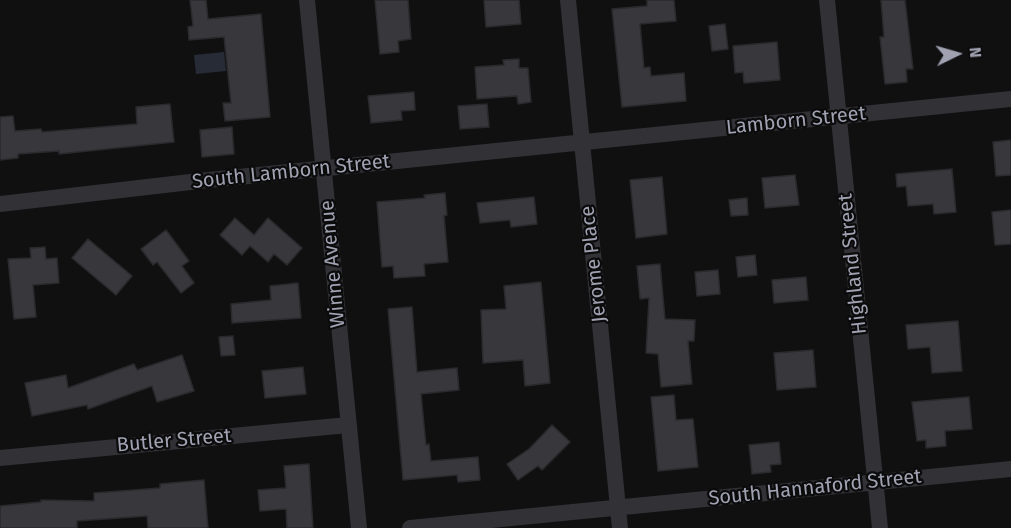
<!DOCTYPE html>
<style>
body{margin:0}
#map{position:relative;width:1011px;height:528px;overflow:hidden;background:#101011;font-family:"Fira Sans",sans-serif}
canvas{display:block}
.north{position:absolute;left:927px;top:24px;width:60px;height:60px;-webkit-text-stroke:4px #0b0b0c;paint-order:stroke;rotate:85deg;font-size:16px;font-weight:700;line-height:24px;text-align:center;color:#a0a2b2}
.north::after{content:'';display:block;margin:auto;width:21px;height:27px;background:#a0a2b2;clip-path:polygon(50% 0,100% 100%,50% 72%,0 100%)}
</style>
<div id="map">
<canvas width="1011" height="528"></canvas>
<div class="north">N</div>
</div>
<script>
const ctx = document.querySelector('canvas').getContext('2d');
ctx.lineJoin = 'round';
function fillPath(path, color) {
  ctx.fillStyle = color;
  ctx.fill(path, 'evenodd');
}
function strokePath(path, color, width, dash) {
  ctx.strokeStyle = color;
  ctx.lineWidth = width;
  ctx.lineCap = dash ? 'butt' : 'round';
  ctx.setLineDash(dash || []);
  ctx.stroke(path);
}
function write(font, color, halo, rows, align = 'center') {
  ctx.font = font + ' "Fira Sans",sans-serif';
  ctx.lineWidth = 4.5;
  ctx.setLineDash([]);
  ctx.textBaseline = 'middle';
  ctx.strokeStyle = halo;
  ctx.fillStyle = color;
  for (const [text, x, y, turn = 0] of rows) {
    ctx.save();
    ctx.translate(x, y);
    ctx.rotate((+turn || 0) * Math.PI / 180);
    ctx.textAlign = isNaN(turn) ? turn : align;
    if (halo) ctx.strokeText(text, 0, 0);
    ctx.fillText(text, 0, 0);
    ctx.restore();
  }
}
const water = new Path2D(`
 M224,52L226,71L196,74L194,55Z`);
const building = new Path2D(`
 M190,0H206L208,19L261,14L270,117L225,121L223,103H231L224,37L189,40L188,27L193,26Z
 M375,0H408L411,39L398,41L399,52L380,54Z
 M484,0H519L521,24L486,27Z
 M647,0H674L676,21L640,24L644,68L650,67L651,76L684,73L686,101L622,107L612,9L647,6Z
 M881,0H905L913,69H906L907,82L885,84L880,37H884Z
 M725,24L728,49L712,51L709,26Z
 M777,42L780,80L744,83L743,72L735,73L733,46Z
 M519,59V68H528L531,102L518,104L517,96L477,99L475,67L504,65L503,60Z
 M414,92L415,110L401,111L402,120L371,123L368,96Z
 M170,104L174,142L59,154V151L18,154V158L0,160V117L13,116L15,131L41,129L42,132L137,124L136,107Z
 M487,104L489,127L460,129L458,106Z
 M232,127L234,154L202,157L200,130Z
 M1011,140V175L996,176L993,142Z
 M952,169L956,212L934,214L933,204L908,206L906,186L897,187L896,174Z
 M795,175L799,205L765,208L762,178Z
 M662,177L667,234L636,238L630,180Z
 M445,193L447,215L444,216L448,262L424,264L425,276L394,278L393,266L382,267L377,202L425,198L424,195Z
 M534,197L537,224L511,227L510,220L480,223L477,203Z
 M747,198L748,215L731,216L729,200Z
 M1011,210V244L995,245L992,212Z
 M235,218L254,235L268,218L302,248L287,265L274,254L268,262L250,246L242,255L220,235Z
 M166,230L189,261L182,266L194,283L181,293L157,262L153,265L141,249Z
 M88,239L132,276L116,295L72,258Z
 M45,247L46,259L57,258L59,283L33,285L36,317L14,319L8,259L31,258L30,248Z
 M755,255L757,275L738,277L736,257Z
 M660,264L665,319L695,320L694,341H688L692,384L661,387L658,354L646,353L649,298L640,299L637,266Z
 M718,270L720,294L697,296L695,272Z
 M806,277L808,300L774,303L772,280Z
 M541,282L550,383L525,386L523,360L483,363L481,310L506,309L504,286Z
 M298,283L301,318L232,323L231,304L271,300L270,286Z
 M412,307L417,372L457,368L459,390L421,394L426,445L429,444L431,461L478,457L480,480L458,482L457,475L403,480L388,309Z
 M958,321L962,371L932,373L930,347L908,349L906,325Z
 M233,336L235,355L221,356L219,337Z
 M813,350L816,387L777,390L774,353Z
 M182,355L194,391L157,402L152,386L88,409L87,405L32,416L25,383L66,375L68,388L134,364L137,370Z
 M303,367L306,394L265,398L262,371Z
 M674,395L676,420L693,419L698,467L658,471L651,397Z
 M969,397L972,429L945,431L946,446L926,448V440L917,441L912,402Z
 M552,425L570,442L542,470L538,466L518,480L507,464L529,449Z
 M779,442L781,464L770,465L771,472L752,474L749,445Z
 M309,464L313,528H287L286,509L260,511L258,490L286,488L284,466Z
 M204,480L208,528H148L147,516L77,521V528H0V506L41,502V500L94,501V493L160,488V484Z`);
const street = new Path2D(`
 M307,0L359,528
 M568,0L620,528
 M827,0L880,528
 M0,204L199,181L1011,99
 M0,458L348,425
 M410,528L1011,469`);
const streetNames = [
 ["Lamborn Street",796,121,-6],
 ["South Lamborn Street",291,172,-6],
 ["Winne Avenue",333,264,-95],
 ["Jerome Place",594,264,-96],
 ["Highland Street",853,264,-96],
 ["Butler Street",174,441,-5],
 ["South Hannaford Street",815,488,-6]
];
fillPath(water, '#262b35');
fillPath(building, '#37373c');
strokePath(building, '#2a2a2d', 1.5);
strokePath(street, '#313136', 16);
write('20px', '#a0a2b2', '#0b0b0c', streetNames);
</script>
